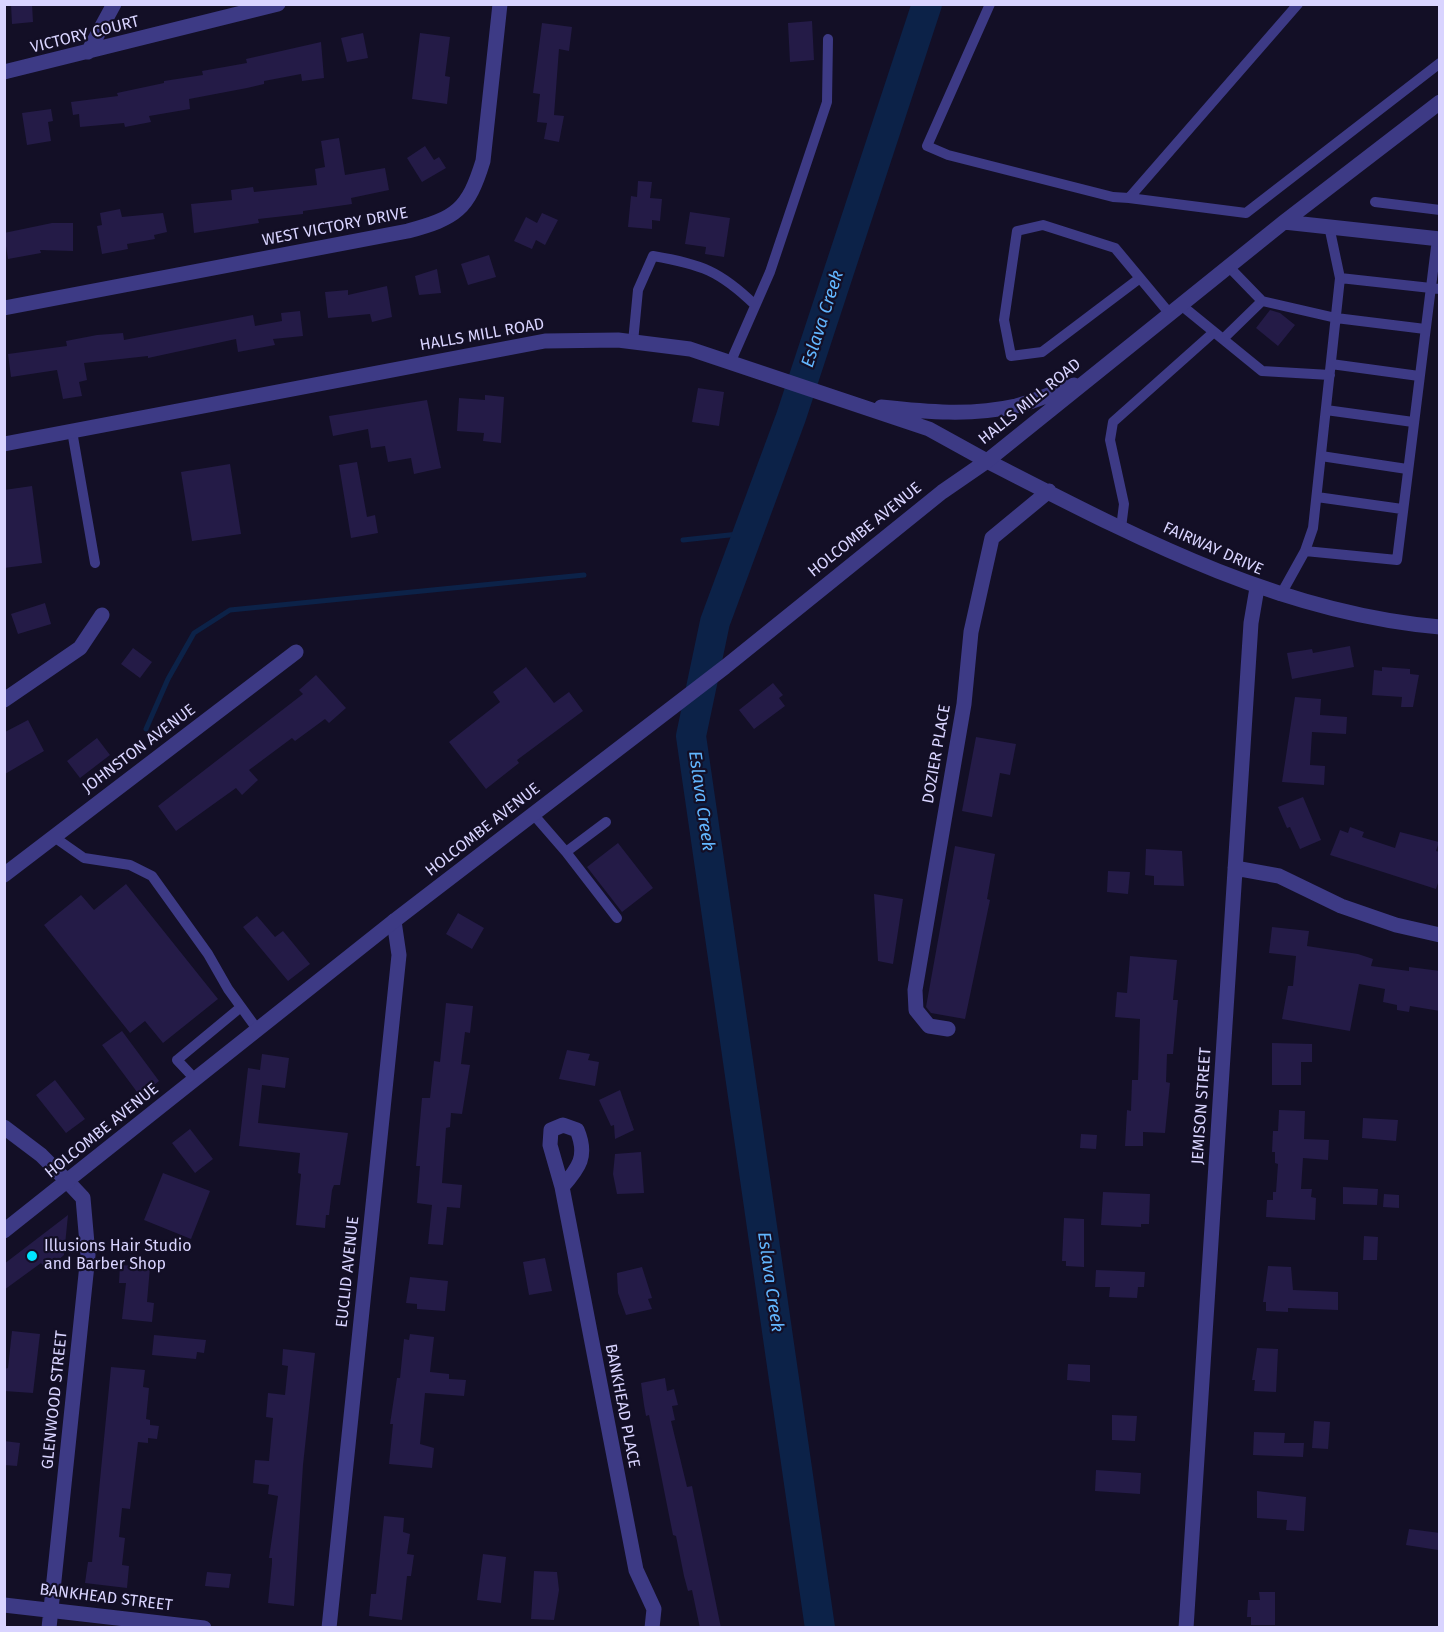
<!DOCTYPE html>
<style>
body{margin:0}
#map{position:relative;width:1444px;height:1632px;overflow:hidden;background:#130f26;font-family:"Fira Sans",sans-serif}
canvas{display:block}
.frame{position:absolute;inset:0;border:6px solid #d9d4ff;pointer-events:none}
</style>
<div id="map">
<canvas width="1444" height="1632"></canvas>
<div class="frame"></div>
</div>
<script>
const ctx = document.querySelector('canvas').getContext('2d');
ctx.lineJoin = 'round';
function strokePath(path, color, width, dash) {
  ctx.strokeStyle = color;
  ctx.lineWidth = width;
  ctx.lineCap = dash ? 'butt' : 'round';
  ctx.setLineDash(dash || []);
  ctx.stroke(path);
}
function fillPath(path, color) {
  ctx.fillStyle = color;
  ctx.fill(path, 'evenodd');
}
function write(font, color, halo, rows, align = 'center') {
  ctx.font = font + ' "Fira Sans",sans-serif';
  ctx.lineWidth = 4.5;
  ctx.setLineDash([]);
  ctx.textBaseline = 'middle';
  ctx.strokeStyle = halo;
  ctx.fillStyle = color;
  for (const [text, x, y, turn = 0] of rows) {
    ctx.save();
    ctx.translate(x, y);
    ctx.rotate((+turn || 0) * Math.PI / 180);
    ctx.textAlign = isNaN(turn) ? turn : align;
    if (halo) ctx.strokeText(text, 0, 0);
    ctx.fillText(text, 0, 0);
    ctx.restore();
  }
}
const stream = new Path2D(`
 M683,540L748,533
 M146,729L168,679L194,633L230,610L584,575`);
const river = new Path2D(`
 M820,1628L691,736L715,622L791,417L927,4`);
const building = new Path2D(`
 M11,4H32L33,22L12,24Z
 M812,21L814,60L790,62L788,23Z
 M542,23L572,27L569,51L559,49L554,115L564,116L559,142L544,139L547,123L537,122L540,94L533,93Z
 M363,33L368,58L347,62L341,38Z
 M420,33L450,37L445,76L450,77L447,104L412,99Z
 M321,42L324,78L302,81L301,74L264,81V84L247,88L189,99L190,109L149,116L151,122L125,127L124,123L80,127L79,114L73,115L71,102L118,96L117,93L164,83V81L203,75L202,71L247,63L246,59Z
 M51,109L53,121L48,122L51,141L27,145L22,113Z
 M339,138L345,175L385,168L389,190L351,198L352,204L303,211V214L258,219L259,223L194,233L191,204L232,200L231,190L253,187L254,192L317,185L315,169L325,167L321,141Z
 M425,146L434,160L439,157L446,168L422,182L407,158Z
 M638,181L652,182L650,198L662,199L660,221L652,220V229L628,227L631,196L637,197Z
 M120,209L122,217L163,213L167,232L154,235L155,239L127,244L128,249L102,254L97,226L102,225L100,213Z
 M690,212L730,218L724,257L705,254L706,247L685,244Z
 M542,213L558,220L545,245L536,240L532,249L514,241L526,217L537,223Z
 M52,223H73V251L40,250L41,253L8,259L4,233Z
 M489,255L496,277L468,285L461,264Z
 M437,269L441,293L419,295L415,276Z
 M387,286L392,317L372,322L370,314L328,318L325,292L348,290V295Z
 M1270,310L1280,313L1295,325L1278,346L1256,328Z
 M300,311L303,336L273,339L275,345L238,352L236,339L148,358V356L84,363L87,380L79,382L82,396L63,399L57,370L11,377L8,354L67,346L66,341L97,335L123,333L124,340L253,315L255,326L282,321L281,313Z
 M698,388L724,392L719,426L692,422Z
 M485,395L504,397L501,443L483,441L484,433L457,431L459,398L485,400Z
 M427,400L441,468L414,474L411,458L388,462L385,446L371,448L368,429L333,436L329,416Z
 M357,462L367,517L375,515L378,533L351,538L339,465Z
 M230,464L241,534L192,541L181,472Z
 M32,486L42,563L4,568V490Z
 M45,603L51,624L18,634L11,614Z
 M1350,646L1354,667L1292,679L1287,653L1312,649L1313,653Z
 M133,648L152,662L140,678L121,664Z
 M526,667L554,703L569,692L583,711L517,760L519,763L486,789L449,742L500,702L493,692Z
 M1382,667L1410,669V674L1419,675L1413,707H1401L1402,697L1372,695L1374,670L1382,671Z
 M316,675L346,708L329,723L325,719L295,741L292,738L249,770L258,780L242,795L236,788L176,831L158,806L303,694L299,690Z
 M773,683L783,695L779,698L785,706L754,729L739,710Z
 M1295,697L1321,699L1320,715L1347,717L1346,734L1312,732L1310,765L1325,766L1324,785L1282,782Z
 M28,720L44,751L5,774V732Z
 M976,737L1016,744L1010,775L1000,773L992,817L962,811Z
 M97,738L110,755L80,778L67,761Z
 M1303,797L1321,840L1300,849L1290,827L1287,828L1278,807Z
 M1350,827L1364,832L1362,837L1395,848L1400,832L1439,842L1436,851L1440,852V877L1436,889L1330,855L1340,830L1348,833Z
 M618,843L653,888L622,912L587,867Z
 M955,846L995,854L987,899L990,900L965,1019L931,1013L926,1007Z
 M1146,849L1182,851L1184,886L1154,885V876L1145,875Z
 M1108,871L1130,872L1128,894L1107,892Z
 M126,884L218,999L163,1043L145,1021L130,1033L44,925L81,895L94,910Z
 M874,894L903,899L893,964L878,961Z
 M458,913L484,928L472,949L446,934Z
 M257,916L275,937L283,931L310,964L288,981L243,927Z
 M1272,927L1309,931L1307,946L1358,954L1373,959L1371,966L1409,971V967L1440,971V1011L1410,1006L1409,1012L1397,1010V1005L1383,1002L1385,989L1359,984L1350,1031L1282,1019L1288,986H1293L1296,956L1269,953Z
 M1130,956L1177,960L1173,1000H1178L1173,1054H1167L1166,1082L1170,1083L1165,1133L1143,1132V1146H1125L1127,1110L1131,1111L1132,1080H1138L1140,1019L1115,1017L1117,992L1127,993Z
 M446,1003L473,1006L470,1033L465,1032L461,1064L470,1065L462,1114L451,1113L450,1127L446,1128L442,1183L462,1185L460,1208L447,1207L443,1245L428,1244L432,1205L417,1203L420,1166H416L422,1098H430L434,1061L440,1062Z
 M122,1031L159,1081L140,1096L102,1045Z
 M1272,1043L1312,1044V1062H1301V1085H1272Z
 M567,1050L590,1054L588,1060L599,1062L595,1086L559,1079Z
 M262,1054L289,1058L285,1088L262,1085L258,1123L348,1133L340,1185H334L332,1190L329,1215H326L325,1228L296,1225L301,1174L298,1173L300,1153L239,1146L248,1068L260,1070Z
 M55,1080L85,1119L66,1133L36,1095Z
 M620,1090L634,1130L615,1139L614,1125L611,1126L599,1100Z
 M1279,1110L1305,1111L1304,1139L1329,1140L1328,1160L1303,1158L1301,1189H1312L1311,1197L1316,1198L1315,1220L1266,1217L1267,1200H1273V1192H1276L1278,1164L1275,1163V1152H1272L1273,1131H1278Z
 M1363,1118L1398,1120L1396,1141L1362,1138Z
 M190,1129L213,1159L195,1173L172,1143Z
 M1081,1134L1097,1135L1096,1149L1080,1148Z
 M641,1152L644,1193L617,1194L613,1174L615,1154Z
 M163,1173L210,1191L191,1239L144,1220Z
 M1343,1187L1378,1189L1377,1205L1343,1204Z
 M1103,1192L1150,1194L1149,1224H1141V1227L1101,1225Z
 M1384,1194L1399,1195V1208L1383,1207Z
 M68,1215L64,1255L46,1270L41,1263L4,1290V1264Z
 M1064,1218L1084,1219V1267L1066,1266V1261H1062Z
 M1364,1236L1378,1237L1377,1260H1363Z
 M545,1258L552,1291L529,1295L523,1262Z
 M120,1265L150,1267L147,1302L154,1303L152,1322L122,1319L126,1283H119Z
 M1268,1266L1291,1267L1293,1290L1338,1292V1310L1288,1308V1312L1266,1311V1302H1263Z
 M642,1267L652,1298L648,1299L652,1309L626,1315L618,1293L617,1273Z
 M1096,1270L1145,1272L1144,1287H1138L1137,1298L1109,1297L1110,1287H1095Z
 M410,1277L448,1281L445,1311L417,1309V1304L406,1303Z
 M12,1331L40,1334L33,1393L4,1391V1369L8,1368Z
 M410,1334L434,1337L430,1372L449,1374V1379L466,1380L464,1396L425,1393L420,1444L434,1448L432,1468L389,1464L393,1424H390L397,1378H400L404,1339L409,1340Z
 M154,1335L206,1340L204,1353L197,1352L196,1359L152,1355Z
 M1257,1348L1278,1349L1276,1392L1254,1391L1255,1380H1252Z
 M283,1349L315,1353L303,1465L294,1606L268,1603L272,1563V1558H269L278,1496L268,1494L269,1485L253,1483L255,1460L269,1461L273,1418L266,1417L268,1393L285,1395L288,1366L282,1365Z
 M1068,1364L1090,1365V1382L1067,1380Z
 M111,1367L145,1370L143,1387L149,1388L146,1419L150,1420V1425L159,1426L157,1439L148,1438V1443L138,1442L130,1509L122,1508L119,1537L125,1538L122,1565L129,1566L127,1588L85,1583L88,1562H92Z
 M665,1378L667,1391L674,1389L678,1405L672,1406L675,1420L671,1421L687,1487L692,1486L721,1628H700L692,1590L688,1591L684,1576L676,1536L673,1535L649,1415L646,1416L644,1405L641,1383Z
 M1112,1415L1137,1416L1135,1441L1112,1440Z
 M1314,1421L1330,1422L1328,1449L1312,1448Z
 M1254,1432L1285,1433L1284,1443H1304L1303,1457L1253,1455Z
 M4,1441L20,1443L17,1466L4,1465Z
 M1096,1470L1141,1473L1140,1494L1095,1491Z
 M1257,1491L1306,1497L1304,1531L1286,1530L1287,1520L1257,1518Z
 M384,1516L404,1518L403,1532L410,1534L407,1554L414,1555L411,1576H407L402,1620L369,1616L371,1594H376Z
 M1409,1529L1440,1533L1438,1550L1406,1545Z
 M483,1554L506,1557L501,1603L477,1600Z
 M534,1571L557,1572L559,1590L554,1620L531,1619Z
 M207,1572L231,1574L229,1588L205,1586Z
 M1259,1592H1275V1625H1251V1617H1247L1248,1600H1260Z`);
const service = new Path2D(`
 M990,4L927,146L948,155L1113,197L1129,198L1298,4
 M1129,198L1246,213L1440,63
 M1375,202L1440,210
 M1140,278L1042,352L1011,356L1004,320L1017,231L1043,225L1115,248L1170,314
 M1340,278L1440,289
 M1262,301L1336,318L1425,329
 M1181,305L1262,371L1330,375
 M1223,339L1262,301L1229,267
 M633,342L638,290L653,256C701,264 720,271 755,305
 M731,361L770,272L827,102L828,39
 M1331,364L1419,376
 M1326,410L1413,422
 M72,431L95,563
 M1321,456L1407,469
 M1317,497L1402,509
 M1121,528L1124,504L1110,440L1113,422L1214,332
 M1305,551L1397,560L1437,239
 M1280,596L1305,551L1313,528L1340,278L1329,226
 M533,814L566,852L606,822
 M54,837L84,858L130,865L152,876L208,954L228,989L257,1029
 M566,852L617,918
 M195,1079L177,1060L241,1007`);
const minor = new Path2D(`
 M88,52L114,4
 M4,72L278,4
 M4,308L408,231C456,218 468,210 483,161L500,4
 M987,461C1130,534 1276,613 1440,627
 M4,700L80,648L102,615
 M1235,868L1279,876L1341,906L1396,925L1440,935
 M4,875L296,652
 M948,1029L929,1026L916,1010L915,990L964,704L971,632L992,538L1049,491
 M562,1187C579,1168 588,1156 577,1130L563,1125L551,1130L550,1145L562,1187L636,1570L654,1609L652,1628
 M4,1605L204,1628
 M49,1628L88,1255L83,1198L68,1182
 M329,1628L399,955L394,921
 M1186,1628L1251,623L1257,588`);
const tertiary = new Path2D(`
 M1284,222L1440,239
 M881,407C927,412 971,416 1016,406C1036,401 1055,392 1074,385
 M4,444L545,341L618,340L690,349L929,429L987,461
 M4,1127L41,1155L68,1182
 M4,1231L394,921L725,667L942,492L987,461L1284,222L1440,102`);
const markers = [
 [32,1256,6,"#00e5ff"]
];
const streetNames = [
 ["VICTORY COURT",85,35,-14],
 ["WEST VICTORY DRIVE",335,227,-11],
 ["HALLS MILL ROAD",482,335,-10],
 ["HALLS MILL ROAD",1030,402,-39],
 ["HOLCOMBE AVENUE",865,530,-39],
 ["FAIRWAY DRIVE",1213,549,24],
 ["JOHNSTON AVENUE",139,749,-37],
 ["DOZIER PLACE",937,754,-80],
 ["HOLCOMBE AVENUE",483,830,-38],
 ["JEMISON STREET",1202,1106,-86],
 ["HOLCOMBE AVENUE",102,1131,-39],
 ["EUCLID AVENUE",348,1272,-84],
 ["GLENWOOD STREET",55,1400,-84],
 ["BANKHEAD PLACE",622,1406,79],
 ["BANKHEAD STREET",106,1598,7]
];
const poiNames = [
 ["Illusions Hair Studio",44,1247],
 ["and Barber Shop",44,1265]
];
const waterNames = [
 ["Eslava Creek",823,319,-72],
 ["Eslava Creek",701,801,82],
 ["Eslava Creek",770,1282,82]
];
strokePath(stream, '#0c2248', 5);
strokePath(river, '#0c2248', 30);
fillPath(building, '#241b47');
strokePath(service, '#3d3a85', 10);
strokePath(minor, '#3d3a85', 15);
strokePath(tertiary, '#3d3a85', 15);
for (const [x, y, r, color] of markers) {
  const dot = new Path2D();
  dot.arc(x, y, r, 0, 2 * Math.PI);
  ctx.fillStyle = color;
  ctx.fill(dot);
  strokePath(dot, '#130f26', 2);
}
write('16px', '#d9d4ff', '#130f26', streetNames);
write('16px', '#d9d4ff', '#130f26', poiNames, 'left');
write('italic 18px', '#62b6ff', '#130f26', waterNames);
</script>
